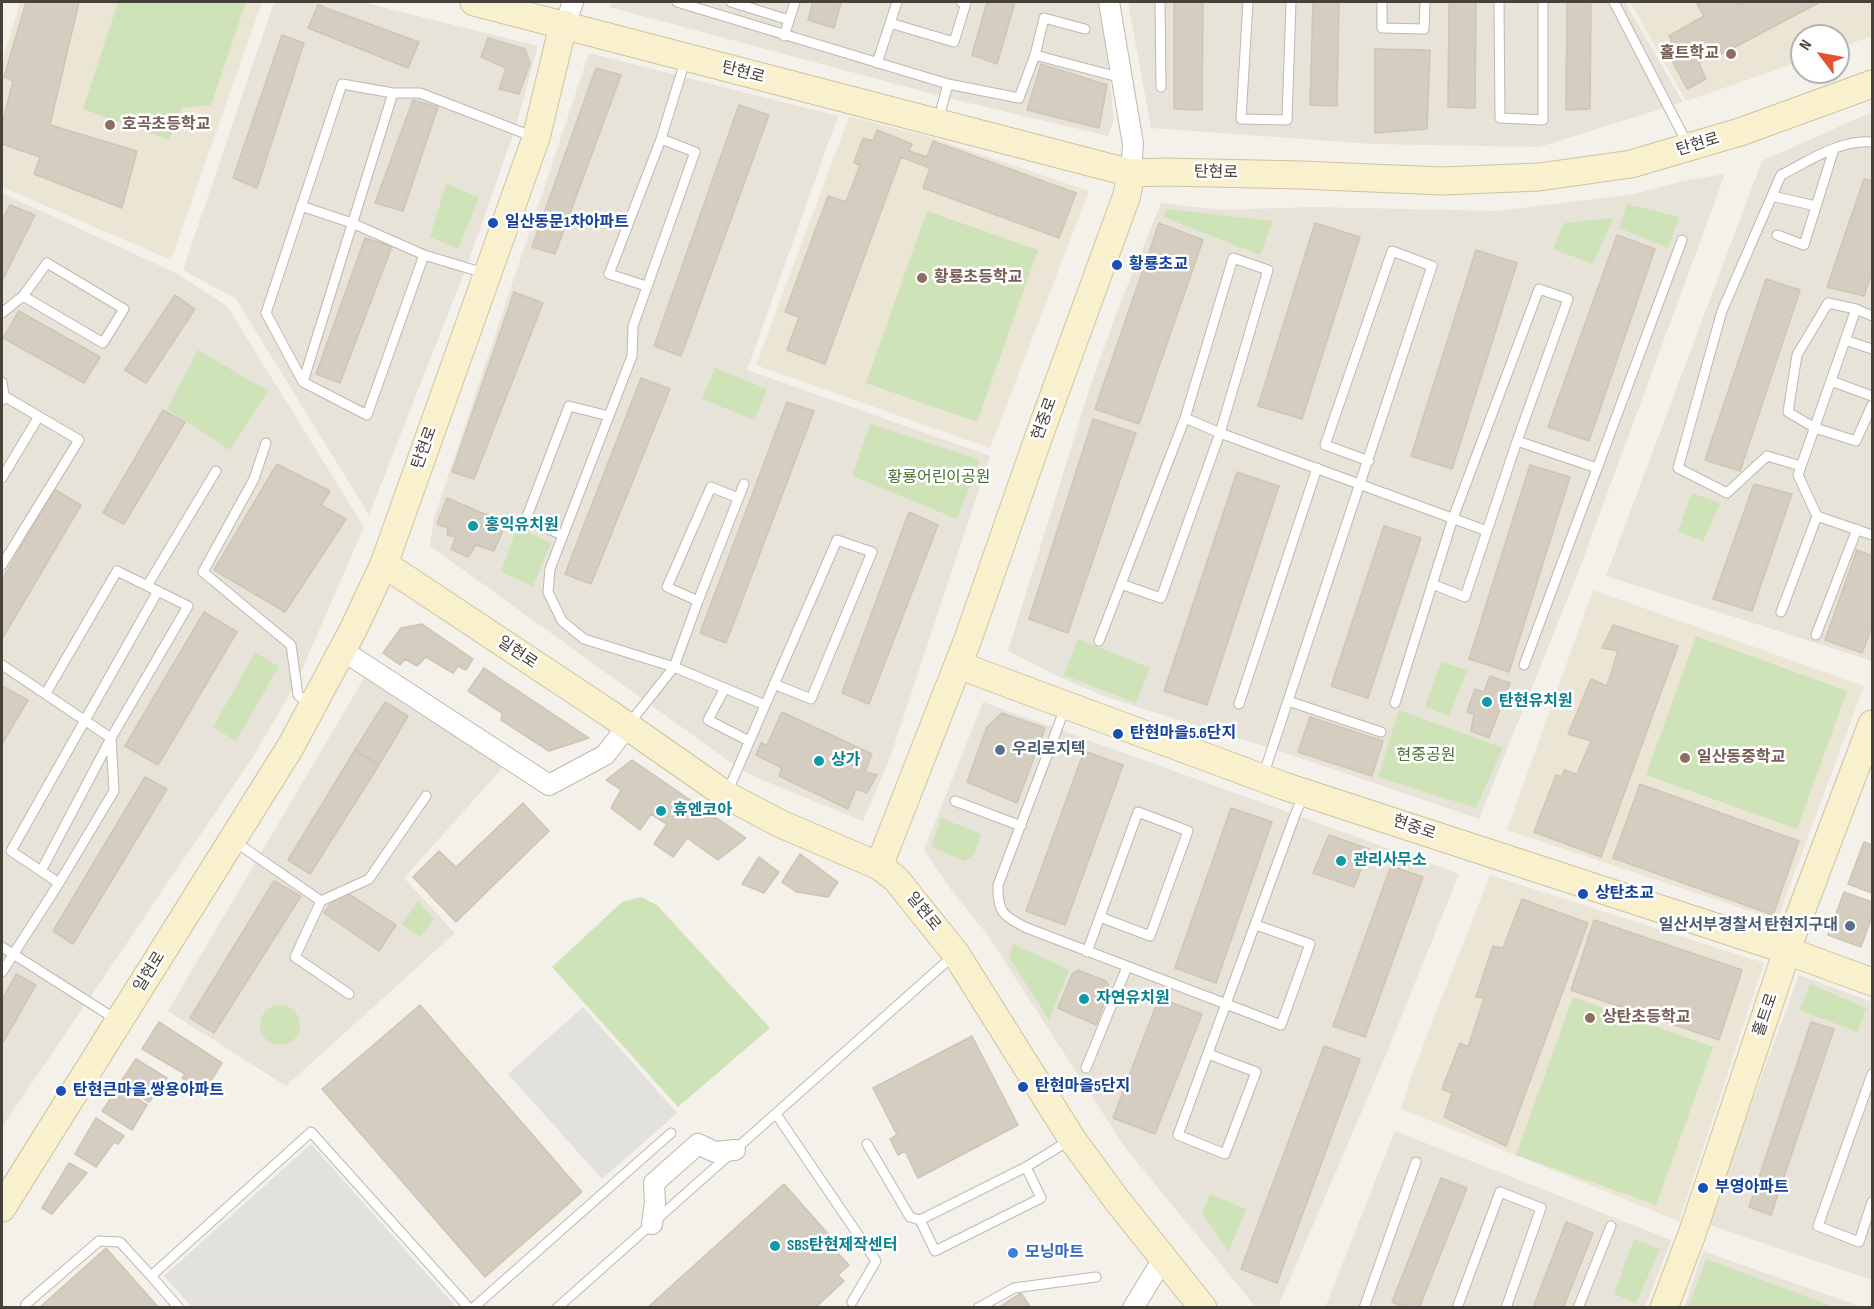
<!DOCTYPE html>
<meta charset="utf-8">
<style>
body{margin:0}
#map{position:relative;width:1874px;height:1309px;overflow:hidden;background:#f3f1ea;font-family:"Sofia Sans Condensed",sans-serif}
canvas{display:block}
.frame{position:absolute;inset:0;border:3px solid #464139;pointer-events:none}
.north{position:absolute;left:1790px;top:24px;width:60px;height:60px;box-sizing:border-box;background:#fff;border:2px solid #b5b3b0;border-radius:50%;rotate:302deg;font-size:16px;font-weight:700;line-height:24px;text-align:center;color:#464139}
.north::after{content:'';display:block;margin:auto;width:21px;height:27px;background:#e45130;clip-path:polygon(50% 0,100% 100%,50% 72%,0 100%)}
</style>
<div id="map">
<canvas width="1874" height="1309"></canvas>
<div class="frame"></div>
<div class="north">N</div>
</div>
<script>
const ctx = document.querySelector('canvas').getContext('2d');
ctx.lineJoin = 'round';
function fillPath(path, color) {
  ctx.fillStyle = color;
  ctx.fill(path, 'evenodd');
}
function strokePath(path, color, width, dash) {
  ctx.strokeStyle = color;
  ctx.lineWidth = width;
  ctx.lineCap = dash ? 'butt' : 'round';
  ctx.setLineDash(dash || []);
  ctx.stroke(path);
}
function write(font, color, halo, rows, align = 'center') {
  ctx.font = font + ' "Sofia Sans Condensed","Noto Sans KR",sans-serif';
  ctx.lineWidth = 5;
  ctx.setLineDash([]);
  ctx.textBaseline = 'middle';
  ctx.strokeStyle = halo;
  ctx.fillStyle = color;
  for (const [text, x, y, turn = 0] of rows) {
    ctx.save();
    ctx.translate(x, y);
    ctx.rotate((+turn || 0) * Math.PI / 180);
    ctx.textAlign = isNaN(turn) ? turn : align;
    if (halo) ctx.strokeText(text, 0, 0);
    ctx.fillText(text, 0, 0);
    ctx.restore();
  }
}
const residential = new Path2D(`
 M274,2H362L538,46L515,129L466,268L369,515L236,299L183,270Z
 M611,2H1101L1114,119L1108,136L944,97L609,7Z
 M1128,2H1625L1683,102L1539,147L1373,144L1151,128Z
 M589,53L838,116L747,370L990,456L889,761L863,821L755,777L737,767L430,546L434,518Z
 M1872,112V661L1606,576L1762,161Z
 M1725,174L1579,570L1479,819L1298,757L1109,698L1059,677L1008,651L1090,387L1118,309L1161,203L1222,210L1312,207L1498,211L1635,194L1683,181Z
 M2,193L176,273L227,306L364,527L297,681L253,757L2,1127Z
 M367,673L505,765L404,878L455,933L286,1086L168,1011Z
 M983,702L1459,874L1383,1062L1278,1307H1256L1126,1149L989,937L952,891L924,850Z
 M1799,975L1872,1002V1280L1707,1224Z
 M1395,1131L1671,1240L1645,1307L1325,1308Z
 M1703,1251L1862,1307L1684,1308Z`);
const education = new Path2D(`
 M20,2H262L171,260L2,187V63Z
 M1630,2H1872V36L1838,48V36H1802V61L1686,101Z
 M849,117L927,136L1089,191L990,448L756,365Z
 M1593,590L1864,686L1777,920L1507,830Z
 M1490,875L1764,963L1679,1221L1401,1109L1412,1074Z`);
const green = new Path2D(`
 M118,2H246L211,105L182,108L169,140L83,109Z
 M446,184L479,197L458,249L430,237Z
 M1627,204L1679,217L1668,248L1619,228Z
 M1167,209L1273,221L1260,255L1163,217Z
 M927,211L1038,250L977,422L866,383Z
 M1613,218L1593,264L1553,249L1564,223Z
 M198,350L268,391L230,450L167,409Z
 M715,368L767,389L754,420L702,399Z
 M870,424L980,460L957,519L852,476Z
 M1692,493L1720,503L1703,541L1678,531Z
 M517,527L551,543L533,586L501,572Z
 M1696,636L1847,691L1797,829L1646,775Z
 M1078,639L1150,668L1136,703L1064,675Z
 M255,653L279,666L236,741L213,727Z
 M1441,662L1467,670L1449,716L1425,707Z
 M1399,710L1503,748L1476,808L1378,777Z
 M941,818L981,834L974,855L965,861L931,847Z
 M641,897L657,905L770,1028L678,1107L552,967L622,902Z
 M418,901L434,919L420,937L402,924Z
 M1013,944L1069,970L1049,1020L1009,957Z
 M1810,984L1866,1008L1858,1032L1800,1010Z
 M1573,997L1713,1047L1656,1205L1516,1155Z
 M260 1025a20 20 0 1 1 40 0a20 20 0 1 1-40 0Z
 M1210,1194L1246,1209L1229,1251L1202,1214Z
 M1634,1239L1660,1249L1636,1303L1614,1294Z
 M1706,1259L1834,1307H1688Z`);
const parking = new Path2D(`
 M583,1007L677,1113L602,1179L508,1074Z
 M311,1144L456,1307H192L164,1276Z`);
const building = new Path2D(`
 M26,2H79L50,125L137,151L122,208L34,174L40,157L2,144V124L13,81L4,77Z
 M813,2H841L834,28L808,20Z
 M987,2H1015L997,64L972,55Z
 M1174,2H1203L1202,110L1174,109Z
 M1313,2H1339L1337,106L1310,105Z
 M1449,2H1476L1475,108L1448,107Z
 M1567,2H1591L1590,109L1566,110Z
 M1702,2H1736L1738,5L1745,2H1820L1722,54L1720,50L1699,63L1706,79L1687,89L1664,45L1672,41L1669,36L1704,16L1697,4Z
 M318,5L419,42L408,68L308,28Z
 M282,35L304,43L257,188L233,178Z
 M488,38L525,49L530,64L519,94L499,89L506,68L481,57Z
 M1375,49L1430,50L1427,129L1375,133Z
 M1041,64L1107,85L1099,128L1027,110Z
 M596,68L621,75L555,254L532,247Z
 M413,100L438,107L403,211L375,203Z
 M739,105L769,115L681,356L654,346Z
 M877,130L912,144L909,151L927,157L933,141L1076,193L1059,238L923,188L930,168L901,157L825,364L787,350L799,317L785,312L828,196L846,202L860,165L854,163L863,138L873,141Z
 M1864,179L1872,181V272L1864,296L1827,287Z
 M10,205L35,215L2,281V220Z
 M1159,223L1203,240L1139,424L1095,409Z
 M1315,223L1360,237L1302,419L1258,406Z
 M1617,235L1655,249L1589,441L1548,427Z
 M365,238L392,246L340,383L316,374Z
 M1476,250L1517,263L1452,469L1411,456Z
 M1766,279L1800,290L1740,471L1705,460Z
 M514,292L543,303L474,479L452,472Z
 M175,295L195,309L146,383L125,370Z
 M19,311L100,357L84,383L3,338Z
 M641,378L670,389L591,584L565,574Z
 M787,402L814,411L726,643L700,633Z
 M163,410L185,422L124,524L103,513Z
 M1093,419L1136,433L1068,633L1029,619Z
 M277,464L330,491L321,505L346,519L285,612L214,570Z
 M1530,465L1570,477L1509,672L1469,659Z
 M1237,472L1279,486L1207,705L1164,691Z
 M1754,484L1792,494L1752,611L1713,599Z
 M54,489L81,505L2,639V580Z
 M447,498L506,523L494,551L476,545L468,557L451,549L456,537L447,535L448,528L437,524Z
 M909,512L938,525L869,704L842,693Z
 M1384,526L1421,538L1368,698L1331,686Z
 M1857,550L1872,556V627L1862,653L1825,640Z
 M204,612L237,632L158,765L125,746Z
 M422,624L473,659L466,670L458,666L453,673L426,657L417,666L405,659L400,665L383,653L401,628Z
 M1613,625L1678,646L1601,857L1534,832L1556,775L1562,777L1564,770L1577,774L1591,741L1568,734L1591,679L1607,686L1618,651L1602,648Z
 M484,668L589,738L549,751L501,720L502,713L468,691Z
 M1490,676L1510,683L1489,738L1471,731L1474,714L1467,712L1475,689L1484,692Z
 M2,686L28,700L2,744Z
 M385,702L408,716L379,765L355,750Z
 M782,712L872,754L865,772L877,775L867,793L856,789L848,809L779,776L782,768L756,755L761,743L767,745Z
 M1002,713L1045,728L1017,803L967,782L987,727Z
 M1310,717L1383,741L1372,776L1298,752Z
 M355,750L379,765L310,874L288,860Z
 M1084,751L1123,765L1065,925L1026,911Z
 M632,760L746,838L718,860L687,838L673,857L654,844L667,824L651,814L640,830L611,808L621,790L606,780Z
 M145,777L167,789L73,944L53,931Z
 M1640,784L1799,841L1773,915L1613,858Z
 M523,803L549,831L456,922L413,877L439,851L456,867Z
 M1231,808L1272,822L1216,983L1175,968Z
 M1329,835L1369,849L1354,887L1313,873Z
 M1864,842L1872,845V893L1848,884Z
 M800,854L838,882L828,897L796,892L782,882Z
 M759,857L779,872L764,893L742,884Z
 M1391,866L1423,877L1365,1037L1333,1026Z
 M274,881L301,896L214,1033L190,1018Z
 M341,889L396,925L379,951L324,913Z
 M1844,892L1872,902V916L1861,947L1828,935Z
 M1522,899L1588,923L1506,1146L1444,1117L1452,1093L1442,1089L1460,1043L1468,1047L1484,998L1476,997L1493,946L1503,948Z
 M1594,920L1742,970L1719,1040L1571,990Z
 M1078,970L1106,981L1110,989L1096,1025L1058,1008L1072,974Z
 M16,974L36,985L2,1044V1000Z
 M1159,998L1202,1014L1155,1134L1113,1118Z
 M420,1005L582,1192L485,1277L322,1089Z
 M159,1022L222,1063L204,1092L182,1078L185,1074L142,1049Z
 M1811,1022L1834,1029L1771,1215L1749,1207Z
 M972,1036L1018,1125L918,1178L905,1151L898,1155L890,1139L897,1135L873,1088Z
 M1324,1046L1360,1059L1277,1283L1241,1269Z
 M136,1059L167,1078L149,1102L120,1083Z
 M119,1087L147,1105L132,1130L102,1111Z
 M96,1118L124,1136L118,1144L114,1142L96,1167L75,1154Z
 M69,1163L87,1173L52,1214L42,1208Z
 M1441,1178L1467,1188L1419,1308H1406L1392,1302Z
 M784,1184L837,1244L833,1248L849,1265L838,1275L844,1281L815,1308H647Z
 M1566,1222L1593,1233L1563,1308H1533Z
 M106,1248L159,1308H39Z
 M1021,1293L1031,1308H998Z`);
const lane = new Path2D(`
 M677,2L948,84L1019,98L1035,55L1044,18L1085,29
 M731,2L789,20
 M1160,2L1161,87
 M1248,2L1241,119L1287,120L1291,2
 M1382,2V28L1424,29L1425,2
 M1499,2L1500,118L1543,120V2
 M1614,2L1687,143
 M890,23L954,42L966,3L961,2
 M784,36L795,2
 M1035,55L1122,78
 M877,63L897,2
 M938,121L948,84
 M661,139L695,152L633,326L632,356L550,569L548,592L562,621L584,639L674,667L765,705
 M1772,196L1816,206
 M301,206L352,223L424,255L484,273
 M1777,235L1804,245L1834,149
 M424,255L367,415L303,382L266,313L342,84L393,93H420L534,137
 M646,286L609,274L661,139L686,58
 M1856,309L1828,303L1797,355L1788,412L1815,428L1856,441L1872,405
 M2,313L23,296L47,263L124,309L103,343L23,296
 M1872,316L1856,309L1798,475L1817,516L1872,535
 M1845,340L1872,349
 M1831,381L1872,396
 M2,382L4,396L2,400
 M303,382L393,93
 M1185,418L1220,433L1487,531
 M1517,441L1597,468
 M266,443L254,479L203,572L291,645L298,695L310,705
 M1801,466L1767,456L1727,493L1678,468L1722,311L1781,175C1809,161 1840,139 1872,142
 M2,478L39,416
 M562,535L526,519L569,406L609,416
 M2,565L79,440L4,396
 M147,586L216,471
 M698,601L667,587L711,487L738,498
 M1781,612L1817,516
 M1816,635L1857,529
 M1099,641L1185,418L1233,258L1268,270L1220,433L1161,598L1121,584
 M2,665L111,738L114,791L59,883L2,972
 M1524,665L1682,240
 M725,688L708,720L749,741
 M1288,701L1381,732
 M1395,703L1453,518L1539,289L1568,299L1517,441L1465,597L1432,584
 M1239,704L1317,468
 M1065,708L998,885C997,912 1003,916 1027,928L1281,1025L1310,944L1256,925
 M628,725L674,667L698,601L744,484
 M1263,776L1432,266L1392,251L1325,445L1369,461
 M727,793L837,540L872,552L811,699L774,684
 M955,801L1021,826
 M234,841L321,901
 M41,871L111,738L188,606L117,571L46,693
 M59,883L11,851L158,591
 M2,947L117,1020
 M1087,952L1138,812L1188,831L1150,936L1100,917
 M349,994L295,957L321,901L369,879L426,796
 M1208,1054L1256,1072L1225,1154L1178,1135L1295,815L1304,794
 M1086,1068L1127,967
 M1872,1074L1818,1226L1859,1242L1872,1202
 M776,1114L876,1261L852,1302
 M867,1144L910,1217L920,1220
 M1026,1167L1041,1198L935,1251L920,1220L1026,1167L1070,1140
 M25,1308L26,1304L99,1241L120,1242L151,1276
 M179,1308L151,1276L311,1132L469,1308
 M473,1308L671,1133
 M557,1308L954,955
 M978,1308L1014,1288L1096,1277
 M1364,1308L1416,1162
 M1457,1308L1500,1192L1541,1208L1506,1308
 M1578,1308L1611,1226`);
const street = new Path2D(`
 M1109,2L1133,144L1131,173
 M565,24L573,2
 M342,650L549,785L605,755L627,727
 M652,1224L655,1203L654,1183L698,1144L715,1152L735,1150
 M1133,1308L1163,1259`);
const secondary = new Path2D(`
 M474,2L1131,173L1165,172L1301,175L1442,181L1539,177L1631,164L1740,132L1872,84
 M384,564L610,714L726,795L781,824L879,866L896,879L956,954L1072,1139L1116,1199L1203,1308
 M958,665L1284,786L1774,946L1872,982
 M879,866L968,639L1039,436L1127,195L1131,173
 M2,1208L291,746L354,628L384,564L536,138L560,38L565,24
 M1664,1308L1692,1234L1793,933L1872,724`);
const markers = [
 [1731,54,6,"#8d6e63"],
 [110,125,6,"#8d6e63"],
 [493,223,6,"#1a4fb4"],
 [1117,265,6,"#1a4fb4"],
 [922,278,6,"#8d6e63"],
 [473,526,6,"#0f9aa8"],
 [1487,702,6,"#0f9aa8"],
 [1118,734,6,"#1a4fb4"],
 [1000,750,6,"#5c6f8a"],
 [1685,758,6,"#8d6e63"],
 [819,761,6,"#0f9aa8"],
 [661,811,6,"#0f9aa8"],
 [1341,861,6,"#0f9aa8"],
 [1583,894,6,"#1a4fb4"],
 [1850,926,6,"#5c6f8a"],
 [1084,999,6,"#0f9aa8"],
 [1590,1018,6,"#8d6e63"],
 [1023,1087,6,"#1a4fb4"],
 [61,1091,6,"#1a4fb4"],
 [1703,1188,6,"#1a4fb4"],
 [775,1246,6,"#0f9aa8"],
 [1013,1253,6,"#3f7fe0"]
];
const educationNames = [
 ["홀트학교",1719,54,"right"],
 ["호곡초등학교",122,125],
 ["황룡초등학교",934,278],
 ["일산동중학교",1697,758],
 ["상탄초등학교",1602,1018]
];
const streetNames = [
 ["탄현로",743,73,15],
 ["탄현로",1698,145,-17],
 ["탄현로",1216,173,1],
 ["현중로",1045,419,-70],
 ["탄현로",425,448,-70],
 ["일현로",517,653,34],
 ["현중로",1414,828,19],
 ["일현로",923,912,51],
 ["일현로",150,972,-58],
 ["홀트로",1766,1015,-71]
];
const transitNames = [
 ["일산동문1차아파트",505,223],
 ["황룡초교",1129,265],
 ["탄현마을5.6단지",1130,734],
 ["상탄초교",1595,894],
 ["탄현마을5단지",1035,1087],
 ["탄현큰마을.쌍용아파트",73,1091],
 ["부영아파트",1715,1188]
];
const parkNames = [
 ["황룡어린이공원",939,478],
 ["현중공원",1426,756]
];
const cultureNames = [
 ["홍익유치원",485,526],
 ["탄현유치원",1499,702],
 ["상가",831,761],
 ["휴엔코아",673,811],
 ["관리사무소",1353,861],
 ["자연유치원",1096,999],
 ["SBS탄현제작센터",787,1246]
];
const serviceNames = [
 ["우리로지텍",1012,750],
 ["일산서부경찰서 탄현지구대",1838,926,"right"]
];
const shopNames = [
 ["모닝마트",1025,1253]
];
fillPath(residential, '#e7e3d8');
fillPath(education, '#ebe5d5');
fillPath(green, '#cee3b7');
fillPath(parking, '#e2e1de');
fillPath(building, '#d4cdc0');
strokePath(building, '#cec5b4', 1.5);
strokePath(lane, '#beb8ad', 11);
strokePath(street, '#beb8ad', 22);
strokePath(secondary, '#cec39e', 29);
strokePath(lane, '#fff', 9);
strokePath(street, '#fff', 20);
strokePath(secondary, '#f9f0ce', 27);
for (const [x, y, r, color] of markers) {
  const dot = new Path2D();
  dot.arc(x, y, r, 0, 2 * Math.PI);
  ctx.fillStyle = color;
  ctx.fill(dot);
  strokePath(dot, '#fff', 2);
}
write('bold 16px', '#785e54', '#fff', educationNames, 'left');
write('16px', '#464139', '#fff', streetNames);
write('bold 16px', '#164399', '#fff', transitNames, 'left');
write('16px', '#487331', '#fff', parkNames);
write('bold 16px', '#0d838f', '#fff', cultureNames, 'left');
write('bold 16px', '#4e5e75', '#fff', serviceNames, 'left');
write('bold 16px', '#366cbe', '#fff', shopNames, 'left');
</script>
